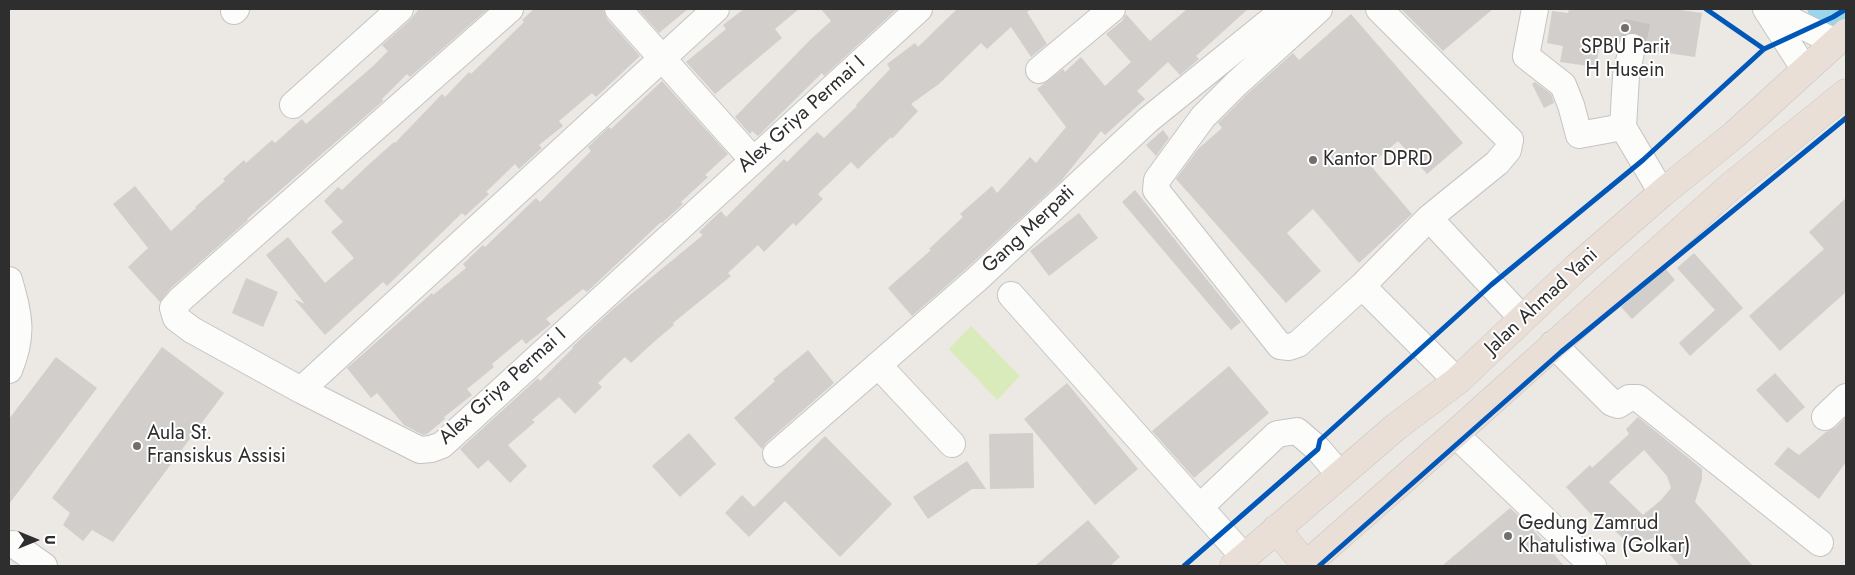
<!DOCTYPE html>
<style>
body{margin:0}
#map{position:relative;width:1855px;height:575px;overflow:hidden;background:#ece8e4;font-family:Jost,sans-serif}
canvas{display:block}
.frame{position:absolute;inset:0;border:10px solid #2e2e2e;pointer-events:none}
.north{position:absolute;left:10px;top:515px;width:50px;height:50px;-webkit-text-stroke:4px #fff;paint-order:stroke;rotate:90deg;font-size:14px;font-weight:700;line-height:20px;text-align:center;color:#2e2e2e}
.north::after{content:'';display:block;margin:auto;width:18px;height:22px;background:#2e2e2e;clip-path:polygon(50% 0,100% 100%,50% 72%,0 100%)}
</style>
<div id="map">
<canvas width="1855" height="575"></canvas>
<div class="frame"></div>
<div class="north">U</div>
</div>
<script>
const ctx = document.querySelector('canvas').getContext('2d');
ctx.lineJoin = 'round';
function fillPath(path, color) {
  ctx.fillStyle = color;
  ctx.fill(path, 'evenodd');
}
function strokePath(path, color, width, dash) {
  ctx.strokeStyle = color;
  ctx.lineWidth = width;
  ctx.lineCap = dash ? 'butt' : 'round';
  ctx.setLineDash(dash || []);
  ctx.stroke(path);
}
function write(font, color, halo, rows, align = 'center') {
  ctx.font = font + ' Jost,sans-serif';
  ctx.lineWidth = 4;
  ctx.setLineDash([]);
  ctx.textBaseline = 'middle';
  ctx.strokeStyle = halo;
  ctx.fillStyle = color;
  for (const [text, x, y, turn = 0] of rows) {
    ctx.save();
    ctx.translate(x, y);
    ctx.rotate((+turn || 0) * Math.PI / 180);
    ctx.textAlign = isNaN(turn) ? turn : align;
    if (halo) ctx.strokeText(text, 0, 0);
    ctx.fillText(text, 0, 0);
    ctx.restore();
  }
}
const pitch = new Path2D(`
 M971,326L1020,376L997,400L949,349Z`);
const canal = new Path2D(`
 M1818,9L1846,25`);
const building = new Path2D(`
 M419,9H488L410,77L407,74L382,99L383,101L247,219L248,220L171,288L160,302L128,267L148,248L113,204L135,186L171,231L196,208L195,207L225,181L223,179L244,160L246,163L272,140L275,143L302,119L306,124L372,67L388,51L382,45L410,20Z
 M534,9H603L607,19L640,56L596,97L592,93L559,121L563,126L539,145L542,148L519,169L515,164L486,192L489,194L465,216L462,213L387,286L383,282L325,335L294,299L305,304L266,255L288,237L325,283L354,258L331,232L343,222L324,201L338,187L342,190L366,167L394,142L395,143L442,94L445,97L469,72L471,74L524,22L522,20Z
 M638,9H688L659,33Z
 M744,9H799L775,29L782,38L715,94L686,62L726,29L723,25Z
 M821,9H897L824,76L822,73L758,136L752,131L750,134L735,117L811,39L831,21Z
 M957,9H1031L1027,12L1047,44L1031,57L1011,27L987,49L981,43L939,84L911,104L918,111L892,139L891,137L858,169L851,162L818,194L823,199L796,226L793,223L764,252L758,245L728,273L731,276L673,323L674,325L656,340L631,363L625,357L598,383L602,387L575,414L559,397L532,420L535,422L508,445L527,466L510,483L488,460L478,469L460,449L538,378L540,381L573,348L572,347L613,309L703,235L699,232L721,211L726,217L784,159L787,162L817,132L824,138L857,106L856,105L890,69L887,64L915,43L918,47Z
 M1187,9H1248L1196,56L1199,59L1180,75L1168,62L1137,91L1145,99L1105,135L1101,131L1061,181L967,268L912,316L888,288L931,250L929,249L963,217L960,214L992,186L997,193L1030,157L1036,163L1066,127L1037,89L1063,69L1065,72L1081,57L1105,86L1131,62L1106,34L1122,21L1126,14L1150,41Z
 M1401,9H1493L1443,51Z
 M1569,9H1673L1702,13L1695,57L1647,50L1646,43L1642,36L1635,32L1628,33L1621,37L1617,45L1600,42L1596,67L1560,62L1563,46L1547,43L1552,11L1568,13Z
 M1351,14L1463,143L1427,174L1398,141L1370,165L1412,214L1359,263L1313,209L1287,233L1321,271L1286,303L1176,179L1198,149L1222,128L1218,123L1246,95L1293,53L1299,60Z
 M662,81L728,154L705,175L708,177L681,202L683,204L662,223L661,222L587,292L583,289L546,319L551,324L526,344L522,339L492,364L494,367L467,389L472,395L444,417L445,419L427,434L423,435L404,425L377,393L371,398L347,368L432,293L433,295L466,268L463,264L483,245L485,247L536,198L540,202L591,151L588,147L609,127L611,129Z
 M1535,82L1551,94L1554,103L1544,108L1532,84Z
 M1163,130L1169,138L1156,156L1146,145Z
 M1135,190L1241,322L1231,330L1122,202Z
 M1846,198V292L1780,351L1749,316L1824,249L1809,232Z
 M1079,213L1098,238L1049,276L1030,251Z
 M1694,253L1743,308L1690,356L1679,343L1715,310L1677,268Z
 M1665,268L1675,280L1632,319L1621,307Z
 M246,278L278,292L263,327L232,313Z
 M162,347L224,393L113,542L92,530L83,541L63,525L70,513L52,498Z
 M808,350L834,383L766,443L762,449L734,418L775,381L773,379Z
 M56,357L97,388L9,504V419Z
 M1229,366L1269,413L1194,478L1152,431Z
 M1775,373L1805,407L1787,423L1756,390Z
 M1067,383L1138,469L1095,505L1024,419Z
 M1638,417L1702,469V479L1695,502L1753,566H1680L1655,538L1638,542L1624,539L1600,518L1597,521L1566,487L1590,465L1592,468L1629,434L1626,429ZM1644,450L1667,476L1671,488L1661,500L1643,515L1609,482Z
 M1846,417V462L1819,499L1774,464L1788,447L1799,455L1826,432L1835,428Z
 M689,433L716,464L680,497L652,466Z
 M1033,433L1034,488L990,489L989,434Z
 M825,436L892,504L840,557L785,501L749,537L725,513L742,495L754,507Z
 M967,461L986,489H972L928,519L913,497Z
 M1510,508L1529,525L1564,566H1442Z
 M1088,520L1120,557L1110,566H1035Z`);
const minorTunnel = new Path2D(`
 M1632,47L1640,9`);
const minor = new Path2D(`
 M618,9L753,160
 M716,9L301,390L420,450L431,449L442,445L919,9
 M1319,9L1236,84L1203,117L1157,180L1156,190L1280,346L1289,347L1298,344L1362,286L1429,218L1497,163L1508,150L1510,140L1379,9
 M1535,9L1526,56L1563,85L1571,105L1579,135L1623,127
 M1766,9L1805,70
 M1768,9L1835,42
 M234,11L236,9
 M1632,47L1626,76L1623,127L1662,193
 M1039,70L1112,9
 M293,105L400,9
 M1429,218L1522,318
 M9,280C19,316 24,334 9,370
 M1362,286L1457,381
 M1011,295L1244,557
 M1553,344L1612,403L1618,405L1629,398H1638L1820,543
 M878,365L952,444
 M301,390L192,330L176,318L173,308L181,299L510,9
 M1825,417L1846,397
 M1455,434L1593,566
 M776,454L977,279L1148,120L1285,9
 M1200,507L1277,434L1297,431L1318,449L1340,475
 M13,544L44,566`);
const highway = new Path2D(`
 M1276,529L1306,565
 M1234,566L1397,426L1457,381L1576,268L1662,193L1734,135L1846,33
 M1305,566L1455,434L1731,186L1846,93`);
const cycleway = new Path2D(`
 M1706,9L1764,49
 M1184,566L1318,449L1320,440L1491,285L1643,160L1764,49L1833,17L1846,9
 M1319,566L1561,352L1846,118`);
const markers = [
 [1625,28,5,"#706f6e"],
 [1313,160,5,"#706f6e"],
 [137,446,5,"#706f6e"],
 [1508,536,5,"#706f6e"]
];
const poiNames = [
 ["SPBU Parit",1625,48,"center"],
 ["H Husein",1625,71,"center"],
 ["Kantor DPRD",1323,160],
 ["Aula St.",147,434],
 ["Fransiskus Assisi",147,457],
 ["Gedung Zamrud",1518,524],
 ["Khatulistiwa (Golkar)",1518,547]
];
const streetNames = [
 ["Alex Griya Permai I",802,115,-42],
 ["Gang Merpati",1029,230,-43],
 ["Jalan Ahmad Yani",1542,302,-43],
 ["Alex Griya Permai I",503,387,-42]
];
fillPath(pitch, '#d9eabb');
strokePath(canal, '#99d6ec', 21);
fillPath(building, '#d1cecb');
strokePath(minorTunnel, '#c6c3c0', 26, [26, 13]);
strokePath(minor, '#c5c4c5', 28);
strokePath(highway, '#c6c5c4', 29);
strokePath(minor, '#fcfcfb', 26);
strokePath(highway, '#eadfd6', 28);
strokePath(cycleway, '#0057b8', 5);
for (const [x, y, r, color] of markers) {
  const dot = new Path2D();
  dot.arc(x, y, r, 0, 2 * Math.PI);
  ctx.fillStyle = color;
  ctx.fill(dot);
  strokePath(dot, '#fff', 2);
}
write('20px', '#2e2e2e', '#fff', poiNames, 'left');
write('20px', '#2e2e2e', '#fff', streetNames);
</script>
